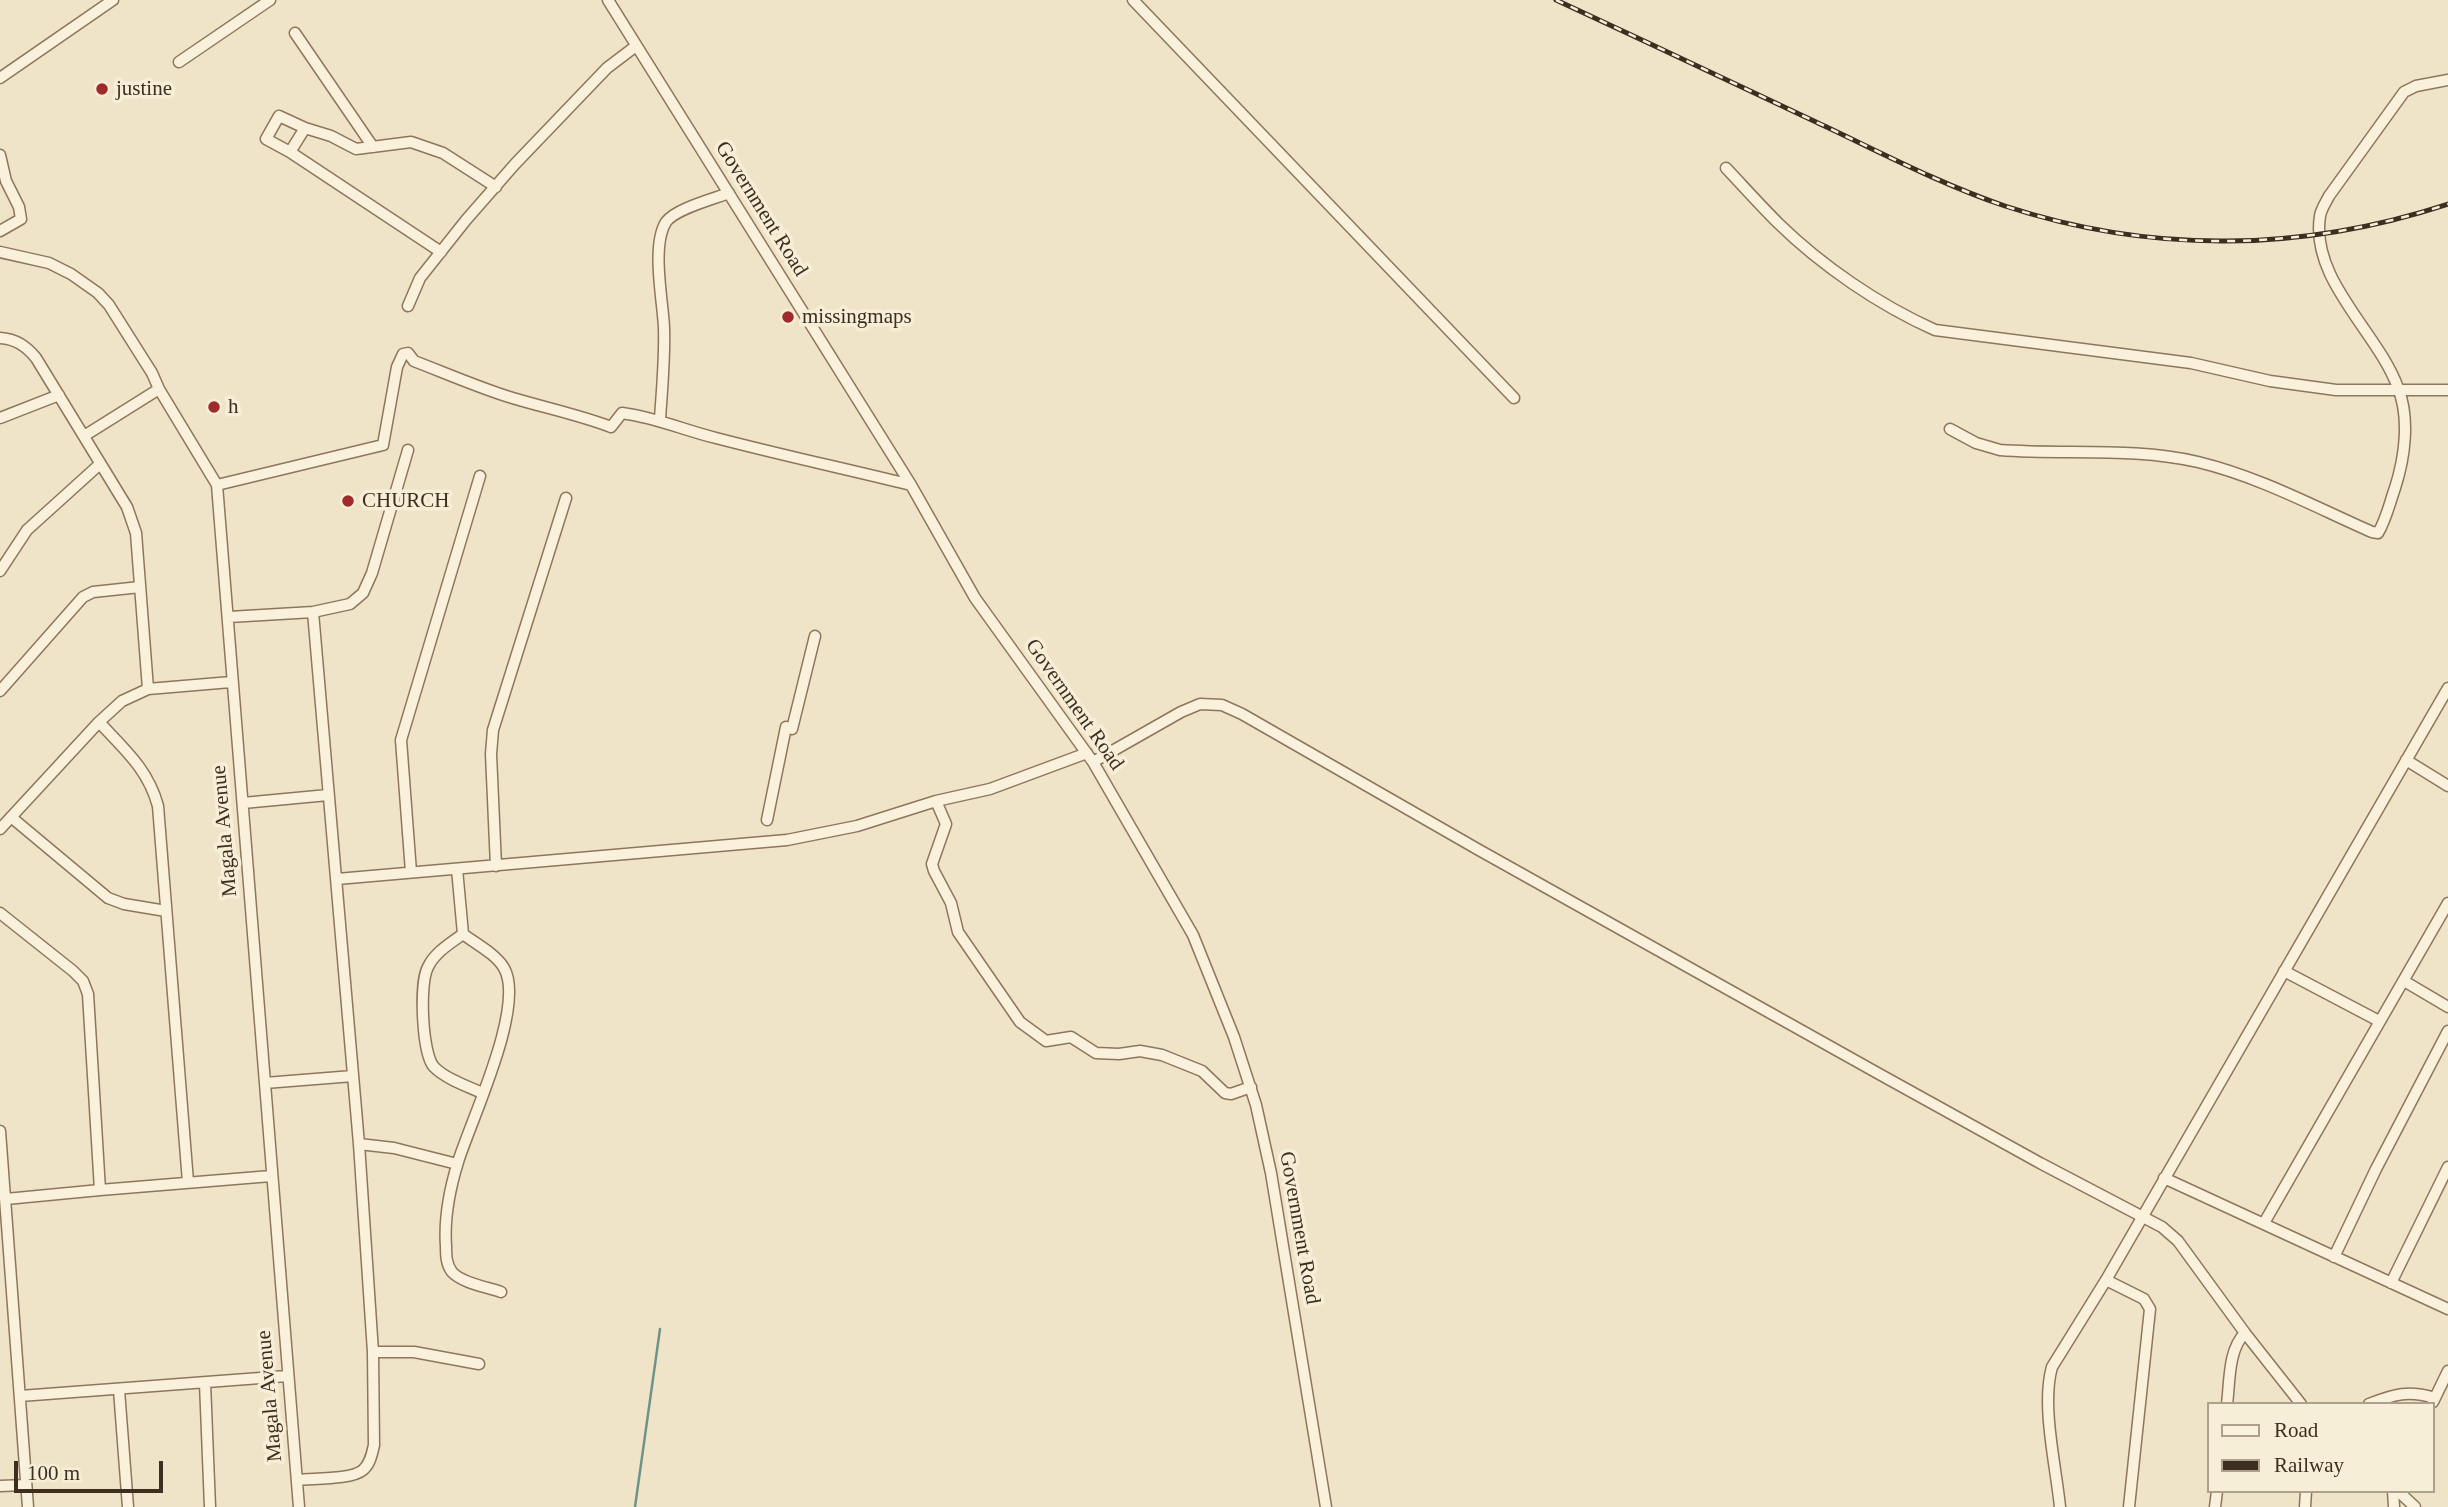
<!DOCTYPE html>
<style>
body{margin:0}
#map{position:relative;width:2448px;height:1507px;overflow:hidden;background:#f0e4c8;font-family:Georgia,serif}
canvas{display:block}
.legend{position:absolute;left:2207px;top:1402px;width:228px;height:91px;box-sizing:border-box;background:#f7eed8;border:2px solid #ada18e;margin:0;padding:9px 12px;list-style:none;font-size:21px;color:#3d2e20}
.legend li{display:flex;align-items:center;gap:14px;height:35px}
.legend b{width:35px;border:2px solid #ada18e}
.scale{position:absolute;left:14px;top:1461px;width:149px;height:32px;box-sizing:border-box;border:4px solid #3d2e20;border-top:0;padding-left:9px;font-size:21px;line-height:24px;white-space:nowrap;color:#3d2e20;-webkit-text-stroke:5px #f7eed8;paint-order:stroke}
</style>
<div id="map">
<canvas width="2448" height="1507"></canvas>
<ul class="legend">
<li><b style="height:9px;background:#faf1dc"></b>Road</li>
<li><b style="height:9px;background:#3d2e20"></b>Railway</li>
</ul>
<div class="scale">100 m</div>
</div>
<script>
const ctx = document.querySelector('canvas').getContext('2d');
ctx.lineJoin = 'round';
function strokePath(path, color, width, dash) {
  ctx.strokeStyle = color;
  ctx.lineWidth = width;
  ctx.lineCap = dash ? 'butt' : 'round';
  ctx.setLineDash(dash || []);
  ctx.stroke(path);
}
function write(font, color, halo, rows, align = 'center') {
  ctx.font = font + ' Georgia,serif';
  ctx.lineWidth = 7;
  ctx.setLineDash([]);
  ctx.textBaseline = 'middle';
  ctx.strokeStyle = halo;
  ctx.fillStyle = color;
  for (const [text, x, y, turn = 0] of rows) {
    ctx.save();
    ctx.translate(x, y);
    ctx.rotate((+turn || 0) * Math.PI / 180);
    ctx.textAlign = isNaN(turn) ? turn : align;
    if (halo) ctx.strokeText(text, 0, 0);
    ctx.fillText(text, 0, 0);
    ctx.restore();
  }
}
const stream = new Path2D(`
 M635,1507L660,1329`);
const minor = new Path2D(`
 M608,0L911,485L975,598L1093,762L1193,935L1234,1037L1256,1105L1271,1173L1326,1507
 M1133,0L1514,398
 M295,33L373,147
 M179,62L270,0
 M0,78L113,0
 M305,128L279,116L266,139L290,152L305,128L331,136L356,149L411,142L443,153L496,187
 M290,152L441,252
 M0,155L6,181L19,207L21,219L0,231
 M1726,168C1743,186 1760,205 1778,223C1822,266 1879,305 1935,330L2191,363L2270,381L2336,390H2448
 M0,252L49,263L71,274L98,293L109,305L152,373L159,389L217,485L299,1507
 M408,306L420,278L466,220L515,164L607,68L636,46
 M0,338C16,339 26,346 36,358L127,507L136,533L148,689
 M0,418L59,395
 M660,419C662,389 665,358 664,328C663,301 651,246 666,222C675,209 713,199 729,193
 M1950,429L1976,443L2000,450C2066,455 2134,447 2198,462C2260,477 2315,507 2372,532L2378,533C2386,520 2390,502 2395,488C2405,457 2410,418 2398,388C2378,332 2310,280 2320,216C2321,209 2326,202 2329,196L2404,92L2416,86L2448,80
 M84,436L159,389
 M217,485L383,445L397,367L403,354L408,353L414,361C445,373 475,386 506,396C541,407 577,414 611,427L622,413C658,418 683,430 716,438C781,455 846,469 911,485
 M0,571L27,530L100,464
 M229,617L313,612L350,604L363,593L372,573L408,450
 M0,691L83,597L93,592L140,587
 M99,722C124,749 148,769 158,806L188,1182
 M792,729L815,636
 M2406,760L2448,786
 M1093,762L1181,712L1200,704L1222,705L1242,714L1479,850L1881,1075L2040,1163L2162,1227L2178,1241L2245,1333L2301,1404
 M936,801L946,824L932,864L934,871L951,903L958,932L1020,1022L1046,1041L1071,1037L1096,1053L1119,1054L1140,1051L1162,1055L1202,1071L1225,1093L1231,1094L1251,1087
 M243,803L328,795
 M11,817L108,898L124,904L166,911
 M767,820L786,727
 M0,829L99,722L122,701L148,689L231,682
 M496,866L491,754L493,730L566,498
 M457,869L463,934C476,944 496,954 504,968C526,1006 471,1120 458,1162C450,1188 444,1219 446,1246C446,1255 446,1264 452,1272C462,1283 487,1287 501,1292
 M411,872L401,740L480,476
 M337,879L787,840L857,826L936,801L990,789L1087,753
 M0,913L73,971L83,981L88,994L100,1190L6,1199
 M463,934C451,943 435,952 428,967C419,983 422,1054 434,1067C446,1079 467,1086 482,1093
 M2284,971L2379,1021
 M2404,981L2448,1007
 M265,1083L353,1076
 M0,1131L28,1507
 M359,1144L394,1148L457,1164
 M2164,1178L2448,1309
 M100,1190L271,1176
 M2264,1223L2448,903
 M2334,1257L2376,1169L2448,1031
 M2106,1280L2144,1299L2150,1309L2129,1507
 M2391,1283L2448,1167
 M373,1352H414L479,1364
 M205,1383L210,1507
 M119,1390L128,1507
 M20,1396L287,1376
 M2433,1402L2448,1371
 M2227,1404C2230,1381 2228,1350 2245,1333
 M2369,1404C2395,1394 2408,1390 2435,1398
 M297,1480C313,1478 351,1480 363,1470C370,1464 372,1454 374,1445L373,1352L359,1144L313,612
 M0,1486L26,1485
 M2393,1491L2394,1507
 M2398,1491L2415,1507
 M2060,1507C2056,1466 2041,1405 2052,1367L2106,1280L2448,688
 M2215,1507L2217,1491
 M2305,1507L2306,1491`);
const rail = new Path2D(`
 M1556,0C1643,40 1729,81 1816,122C1878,151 1940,184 2005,206C2151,254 2302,252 2448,204`);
const markers = [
 [102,89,7,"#9e2a2b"],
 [788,317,7,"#9e2a2b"],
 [214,407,7,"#9e2a2b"],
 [348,501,7,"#9e2a2b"]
];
const poiNames = [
 ["justine",116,89],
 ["missingmaps",802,317],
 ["h",228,407],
 ["CHURCH",362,501]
];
const streetNames = [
 ["Government Road",761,209,58],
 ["Government Road",1074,705,55],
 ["Magala Avenue",225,831,-95],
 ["Government Road",1299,1228,80],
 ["Magala Avenue",270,1396,-95]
];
strokePath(stream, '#6f938a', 2.5);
strokePath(minor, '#8d765c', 13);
strokePath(minor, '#faf1dc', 10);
strokePath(rail, '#3d2e20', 5);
strokePath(rail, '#f7eed8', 2.5, [8]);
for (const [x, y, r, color] of markers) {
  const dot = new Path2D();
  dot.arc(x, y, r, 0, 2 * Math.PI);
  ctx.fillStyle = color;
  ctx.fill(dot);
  strokePath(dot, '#f7eed8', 2.5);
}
write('21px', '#3d2e20', '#f7eed8', poiNames, 'left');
write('21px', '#3d2e20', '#f7eed8', streetNames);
</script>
